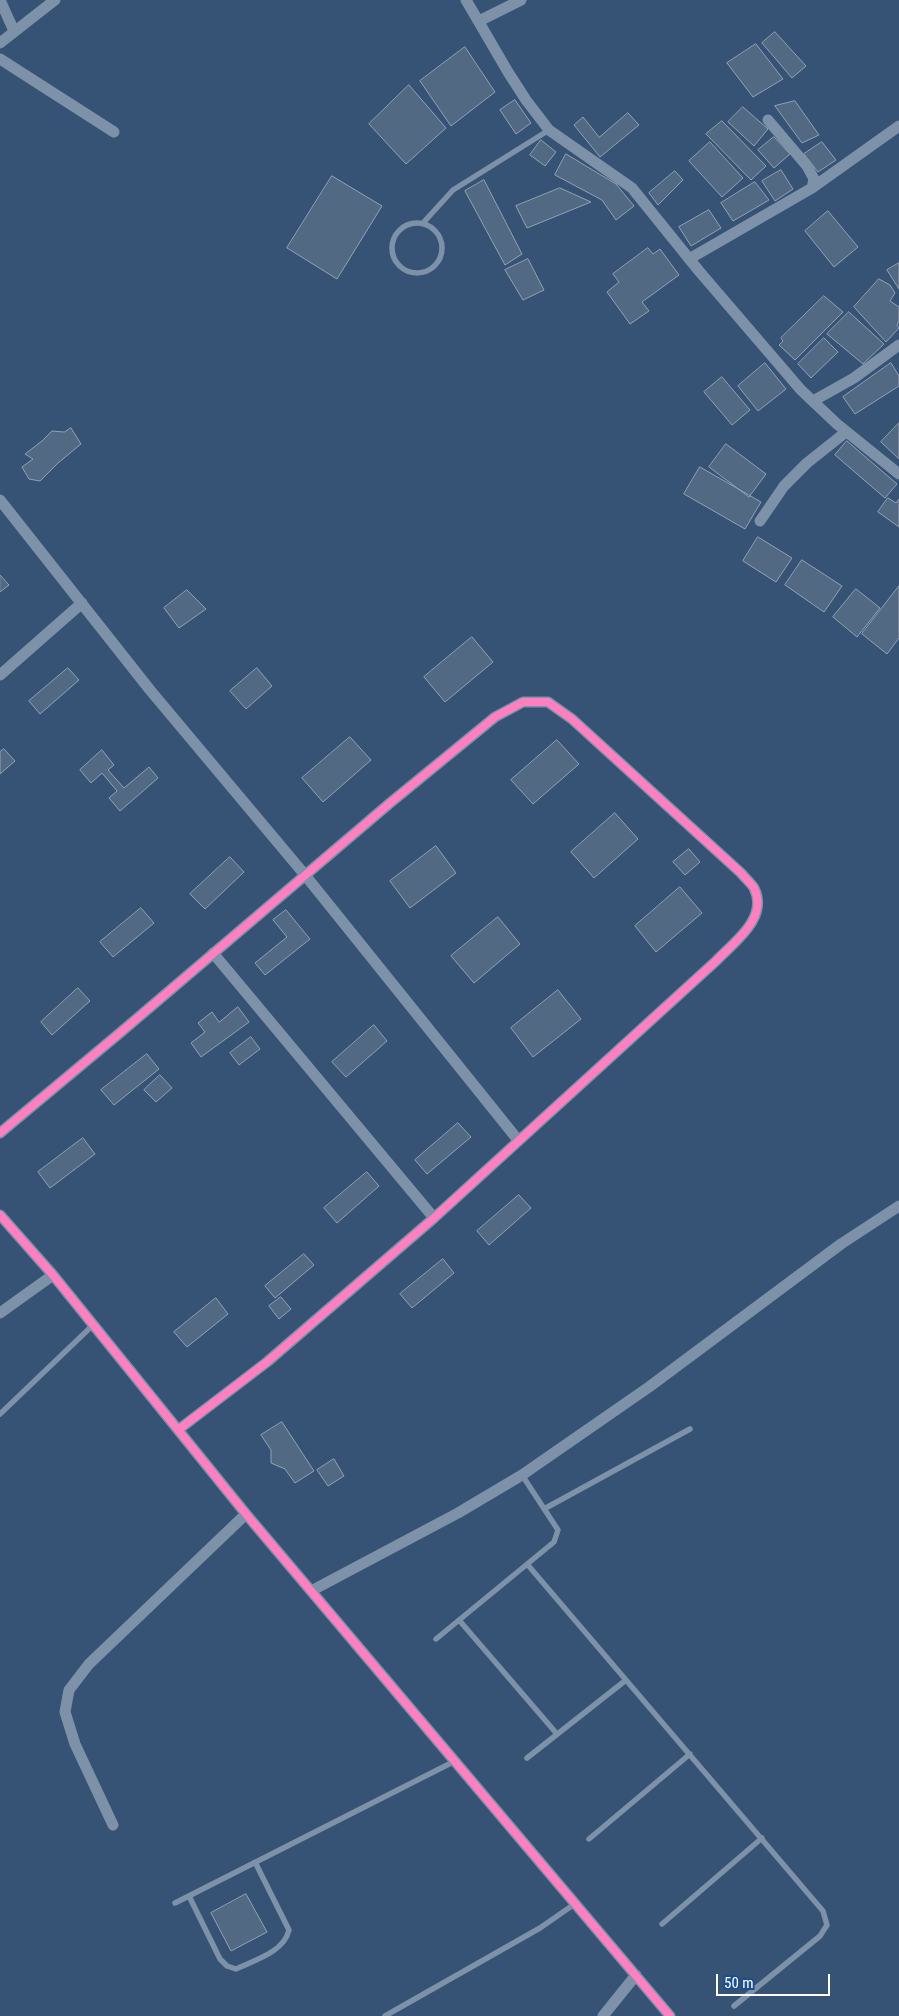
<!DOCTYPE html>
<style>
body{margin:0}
#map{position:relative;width:899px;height:2016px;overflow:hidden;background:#365274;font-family:"Roboto Condensed",sans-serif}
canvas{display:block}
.scale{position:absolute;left:716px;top:1974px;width:114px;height:22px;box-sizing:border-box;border:2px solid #fff;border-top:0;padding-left:6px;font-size:15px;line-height:18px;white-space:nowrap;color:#fff;-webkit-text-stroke:4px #1b4f8f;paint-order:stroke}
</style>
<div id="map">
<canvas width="899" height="2016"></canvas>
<div class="scale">50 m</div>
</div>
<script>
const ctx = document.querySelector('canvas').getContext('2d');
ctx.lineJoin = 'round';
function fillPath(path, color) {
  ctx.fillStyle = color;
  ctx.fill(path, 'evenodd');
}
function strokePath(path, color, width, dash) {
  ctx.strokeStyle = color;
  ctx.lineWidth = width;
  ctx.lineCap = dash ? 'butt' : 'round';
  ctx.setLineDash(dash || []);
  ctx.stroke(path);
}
const building = new Path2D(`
 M775,32L806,66L792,78L762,43Z
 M756,44L783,79L753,97L727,63Z
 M465,47L495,92L451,126L420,81Z
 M409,85L446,128L406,164L369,124Z
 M515,100L531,123L516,134L500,110Z
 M795,101L819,135L802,143L775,106Z
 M743,107L768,129L754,146L728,122Z
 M628,113L639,125L600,157L574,125L583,117L599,137Z
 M722,121L766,166L751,180L706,134Z
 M774,137L790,154L774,168L758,150Z
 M541,140L556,152L545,166L530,155Z
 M710,142L743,178L722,197L689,161Z
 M822,142L836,160L818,172L804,154Z
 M566,154L616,184L634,206L616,220L602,200L555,175Z
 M781,170L793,189L775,201L762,181Z
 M675,171L683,180L658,205L649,193Z
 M332,176L382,206L337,279L287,248Z
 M484,180L522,254L505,265L465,191Z
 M755,182L769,200L733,221L721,203Z
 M560,188L591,202L527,228L516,206Z
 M709,210L721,228L691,246L679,227Z
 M828,211L858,247L834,267L805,231Z
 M648,248L653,254L660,249L679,275L642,302L649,311L630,324L607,292L619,282L613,274Z
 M528,259L544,290L523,300L505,270Z
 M899,263V289L887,270Z
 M879,279L890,285L895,293L890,301L899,307V321L897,325L899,328L886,342L854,307Z
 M824,296L843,312L795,360L779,345L783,341L781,338Z
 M849,312L884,344L863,364L827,334Z
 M824,338L838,352L811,378L798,364Z
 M765,363L786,389L758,411L738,386Z
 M891,363L899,376V386L855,414L843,397Z
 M722,377L750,410L732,425L704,392Z
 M899,423V459L881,442Z
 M71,428L81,444L58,463L40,481L29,479L22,467L33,459L25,454L42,441L52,431L64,432Z
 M847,441L897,484L885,498L835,455Z
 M726,444L766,474L749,497L709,467Z
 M700,467L761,502L745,529L684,494Z
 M888,498L896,503L899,499V527L878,512Z
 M758,537L792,558L776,582L743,561Z
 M802,560L842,586L824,612L785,585Z
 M0,575L9,585L0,592Z
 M899,586V638L887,654L862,634Z
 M856,589L880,608L857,637L833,617Z
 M187,590L206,609L179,628L164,608Z
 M472,637L493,662L445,702L424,677Z
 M68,668L79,680L40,714L29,701Z
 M257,668L272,686L246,709L230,691Z
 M350,737L371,760L323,802L302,778Z
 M557,740L579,764L533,804L511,780Z
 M4,749L15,761L0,774V752Z
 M102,750L114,765L108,770L124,788L149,767L158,778L120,811L109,798L117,791L102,773L91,783L80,770Z
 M615,813L638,839L594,878L571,852Z
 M436,846L456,873L410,908L390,881Z
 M689,849L700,862L685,875L673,862Z
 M230,857L244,872L205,909L190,894Z
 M680,887L702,913L656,952L635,926Z
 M141,908L154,923L113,957L100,942Z
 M286,910L310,939L265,975L255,963L287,937L273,920Z
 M498,917L520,944L474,983L451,956Z
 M78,988L90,1001L52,1035L41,1022Z
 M558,990L581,1019L533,1057L511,1028Z
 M238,1007L249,1022L201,1057L191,1043L205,1032L198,1023L212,1012L219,1022Z
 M374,1025L387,1041L346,1077L332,1062Z
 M251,1037L260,1049L239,1065L230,1053Z
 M147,1054L159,1069L114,1105L101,1090Z
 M160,1075L172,1088L156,1102L144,1090Z
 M458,1123L471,1137L427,1174L415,1160Z
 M83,1138L95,1154L50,1188L38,1172Z
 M367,1172L379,1186L337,1223L324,1208Z
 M519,1195L531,1208L489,1245L477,1231Z
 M304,1254L314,1265L275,1298L265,1286Z
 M443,1259L454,1273L412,1308L400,1294Z
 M281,1297L291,1309L279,1319L269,1306Z
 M216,1298L228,1314L187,1347L174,1332Z
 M282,1422L314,1471L295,1483L285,1469L271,1463V1450L261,1435Z
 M334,1459L344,1476L328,1486L317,1470Z
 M246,1894L267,1932L231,1951L211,1913Z`);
const service = new Path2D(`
 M423,223L453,190L549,130
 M392 248a25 25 0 1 1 50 0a25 25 0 1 1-50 0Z
 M0,1414L93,1325
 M544,1509L690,1429
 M527,1564L823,1911L827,1925L820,1936L734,2006
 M459,1620L557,1734
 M436,1639L554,1542L558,1530L522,1475
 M527,1758L626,1680
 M589,1839L690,1754
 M189,1896L220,1959L227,1966L236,1969C255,1960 284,1952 289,1930L255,1862
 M175,1903L455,1761
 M662,1924L762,1838
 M385,2016L540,1928L576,1903`);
const minor = new Path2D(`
 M0,0L14,31
 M466,0L508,72L526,100L549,130L632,188L699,271L801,390L837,424L899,474
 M479,21L521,0
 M0,43L55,0
 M0,59L114,132
 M812,188L899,126
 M689,259L812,188L814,179L807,166L768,120
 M813,401L854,378L899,345
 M0,500L150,690L305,875L518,1140
 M760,521L784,486L807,463L846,432
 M0,675L82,603
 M213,953L434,1218
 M0,1133L121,1032L390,803L495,717L523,702H548L572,719L741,873C745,878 751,883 754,888C769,918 734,942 716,961L434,1218L267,1362L178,1430
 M0,1215L53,1275L246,1514L670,2016
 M0,1313L53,1275
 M311,1591L458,1513L522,1475L649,1387L841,1244L899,1206
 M113,1825L75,1744L65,1712L69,1690L89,1664L246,1514
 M603,2016L636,1975`);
const cycleway = new Path2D(`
 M0,1133L121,1032L390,803L495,717L523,702H548L572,719L741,873C745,878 751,883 754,888C769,918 734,942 716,961L434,1218L267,1362L178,1430
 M0,1215L53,1275L246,1514L670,2016`);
fillPath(building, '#526984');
strokePath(building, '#92a2b6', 1);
strokePath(service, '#7d92a8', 5.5);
strokePath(minor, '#7d92a8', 11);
strokePath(cycleway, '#ff80c0', 8);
</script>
